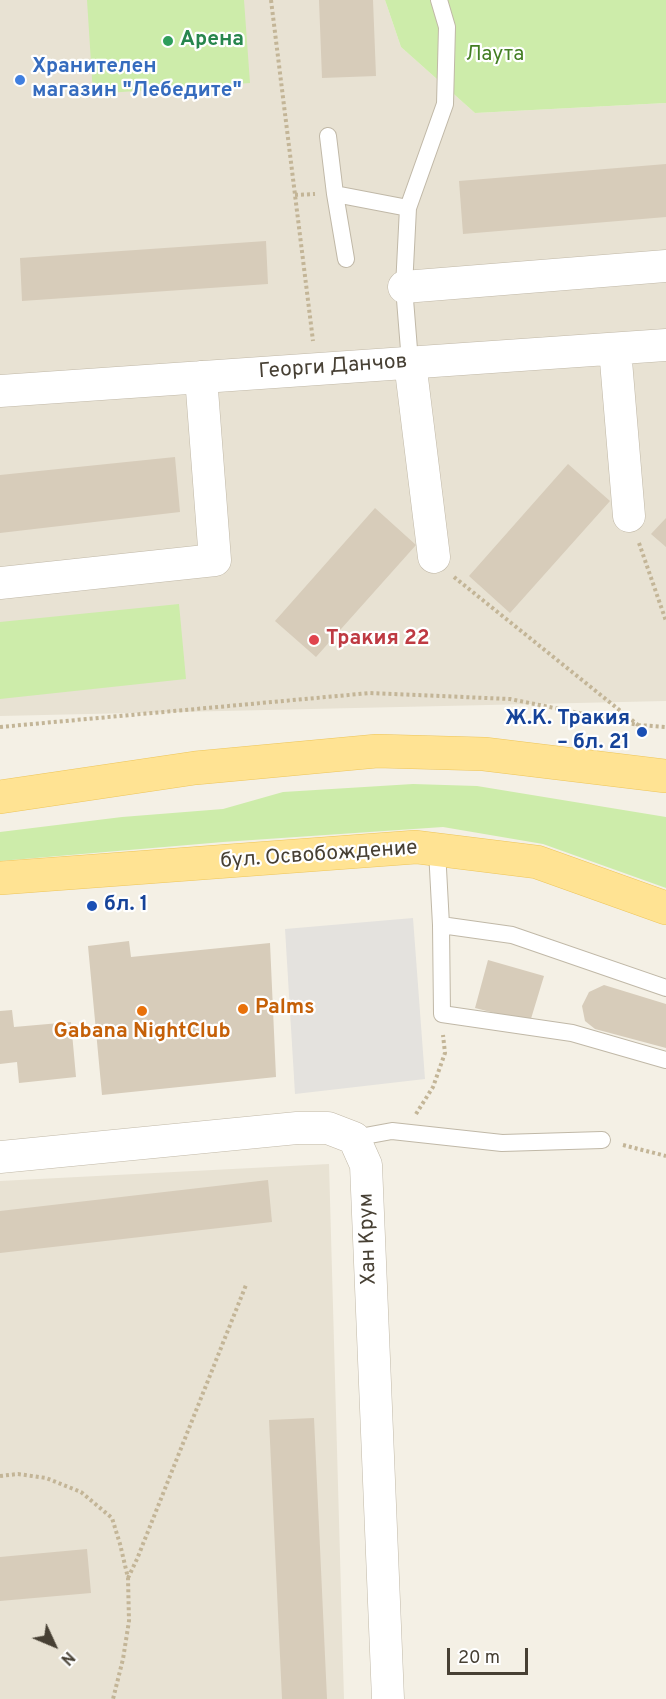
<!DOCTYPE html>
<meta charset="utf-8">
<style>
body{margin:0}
#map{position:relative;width:666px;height:1699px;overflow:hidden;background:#f4f0e5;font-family:Overpass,sans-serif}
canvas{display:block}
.north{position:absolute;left:24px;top:1615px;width:60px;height:60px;-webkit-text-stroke:4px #fff;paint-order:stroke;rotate:134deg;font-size:16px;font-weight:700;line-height:24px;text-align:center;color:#474034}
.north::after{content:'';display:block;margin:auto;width:21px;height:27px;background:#474034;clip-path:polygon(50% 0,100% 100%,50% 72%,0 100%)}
.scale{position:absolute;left:447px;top:1648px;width:81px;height:27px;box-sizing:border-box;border:3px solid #474034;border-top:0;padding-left:8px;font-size:18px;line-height:21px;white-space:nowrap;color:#474034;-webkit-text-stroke:4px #fff;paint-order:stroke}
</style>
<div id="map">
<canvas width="666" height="1699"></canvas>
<div class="north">N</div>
<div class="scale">20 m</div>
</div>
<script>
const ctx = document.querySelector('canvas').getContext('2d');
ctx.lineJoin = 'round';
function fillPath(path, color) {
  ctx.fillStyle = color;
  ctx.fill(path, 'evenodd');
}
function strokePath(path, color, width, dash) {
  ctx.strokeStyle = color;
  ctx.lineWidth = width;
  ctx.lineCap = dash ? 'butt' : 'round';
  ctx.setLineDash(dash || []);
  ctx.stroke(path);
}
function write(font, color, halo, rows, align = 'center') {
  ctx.font = font + ' Overpass,sans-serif';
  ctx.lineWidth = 4.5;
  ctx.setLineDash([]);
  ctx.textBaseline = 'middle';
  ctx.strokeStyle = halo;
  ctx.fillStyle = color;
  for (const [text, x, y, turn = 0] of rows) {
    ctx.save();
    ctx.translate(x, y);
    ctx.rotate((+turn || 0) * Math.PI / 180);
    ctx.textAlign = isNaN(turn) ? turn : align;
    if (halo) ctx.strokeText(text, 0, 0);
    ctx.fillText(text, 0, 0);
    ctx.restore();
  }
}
const residential = new Path2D(`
 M0,0H385L401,47L475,113L666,103V701L0,716Z
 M329,1164L344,1699H0V1181Z`);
const green = new Path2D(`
 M87,0H244L250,83L93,94Z
 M385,0H666V103L475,113L401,47Z
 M179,604L186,679L0,699V622Z
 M413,784L477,786L666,817V888L543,844L443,827L223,842L0,861V832L122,817L223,809L283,792Z`);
const parking = new Path2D(`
 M413,918L425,1079L295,1094L285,929Z`);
const building = new Path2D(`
 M319,0H373L376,76L322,78Z
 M666,164V217L463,234L459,181Z
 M266,241L268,284L22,301L20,258Z
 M175,457L180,512L0,533V475Z
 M568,464L610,501L510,613L469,576Z
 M375,508L416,545L316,657L275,621Z
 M666,518V547L651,534Z
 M129,941L131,957L270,943L276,1077L102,1095L88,946Z
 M488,960L544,976L530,1022L475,1008Z
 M604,985L666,1004V1048L595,1029L585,1021L582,1006L589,992Z
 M12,1010L14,1027L71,1022L76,1077L19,1083L17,1062L0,1064V1011Z
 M268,1180L272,1222L0,1253V1211Z
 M314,1418L327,1699H282L269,1420Z
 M87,1549L91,1593L0,1601V1557Z`);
const path = new Path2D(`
 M271,0L313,341
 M295,195L315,194
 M639,543L666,621
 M454,577L638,725
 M0,727L370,693L510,699L638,725L666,727
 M416,1114L433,1087L445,1053L443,1035
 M623,1145L666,1156
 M0,1476L18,1474L46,1478L81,1492L112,1518L120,1544L128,1578L129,1621L123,1659L113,1699
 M128,1578L137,1559L246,1285`);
const lane = new Path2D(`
 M328,136L335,194L408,208
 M335,194L346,259
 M410,362L404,287L408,208L445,104L447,27L439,0
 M437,850L441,925L442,1014L572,1033L666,1060
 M441,925L512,935L666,988
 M354,1138L392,1131L502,1143L602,1140`);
const street = new Path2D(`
 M404,287L666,266
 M615,349L629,516
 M410,362L434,557
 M0,391L666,345
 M0,583L215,560L201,377
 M0,1157L297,1128H328L354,1138L366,1165L388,1699`);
const primary = new Path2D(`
 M0,797L195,768L377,751L484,754L666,776
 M0,878L416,847L537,862L666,908`);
const markers = [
 [168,41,6,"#2e9e5b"],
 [20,80,6,"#3f7fe0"],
 [314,640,6,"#e0444e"],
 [642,732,6,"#1a4fb4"],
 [92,906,6,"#1a4fb4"],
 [243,1009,6,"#e8710a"],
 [142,1011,6,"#e8710a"]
];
const leisureNames = [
 ["Арена",180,41]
];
const parkNames = [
 ["Лаута",495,56]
];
const shopNames = [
 ["Хранителен",32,68],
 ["магазин \"Лебедите\"",32,92]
];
const streetNames = [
 ["Георги Данчов",333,368,-4],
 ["бул. Освобождение",319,856,-4],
 ["Хан Крум",369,1239,-92]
];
const healthNames = [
 ["Тракия 22",326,640]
];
const transitNames = [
 ["Ж.К. Тракия",630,720],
 ["– бл. 21",630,744],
 ["бл. 1",104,906,"left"]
];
const foodNames = [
 ["Palms",255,1009],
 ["Gabana NightClub",142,1033,"center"]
];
fillPath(residential, '#e8e2d3');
fillPath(green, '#cdecaa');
fillPath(parking, '#e4e2de');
fillPath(building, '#d7ccba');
strokePath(lane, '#c0b8a7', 18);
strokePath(street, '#c0b8a7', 33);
strokePath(primary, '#edc55a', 34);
strokePath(path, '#c3b597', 4, [3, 3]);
strokePath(lane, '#fff', 16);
strokePath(street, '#fff', 32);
strokePath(primary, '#ffe393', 33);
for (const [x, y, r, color] of markers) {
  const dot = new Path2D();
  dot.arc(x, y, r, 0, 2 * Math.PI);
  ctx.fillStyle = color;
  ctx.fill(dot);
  strokePath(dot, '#fff', 2);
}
write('bold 21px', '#27864d', '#fff', leisureNames, 'left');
write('21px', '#437e23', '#fff', parkNames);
write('bold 21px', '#366cbe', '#fff', shopNames, 'left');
write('21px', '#474034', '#fff', streetNames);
write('bold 21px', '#be3a42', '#fff', healthNames, 'left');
write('bold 21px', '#164399', '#fff', transitNames, 'right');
write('bold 21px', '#c56008', '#fff', foodNames, 'left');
</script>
